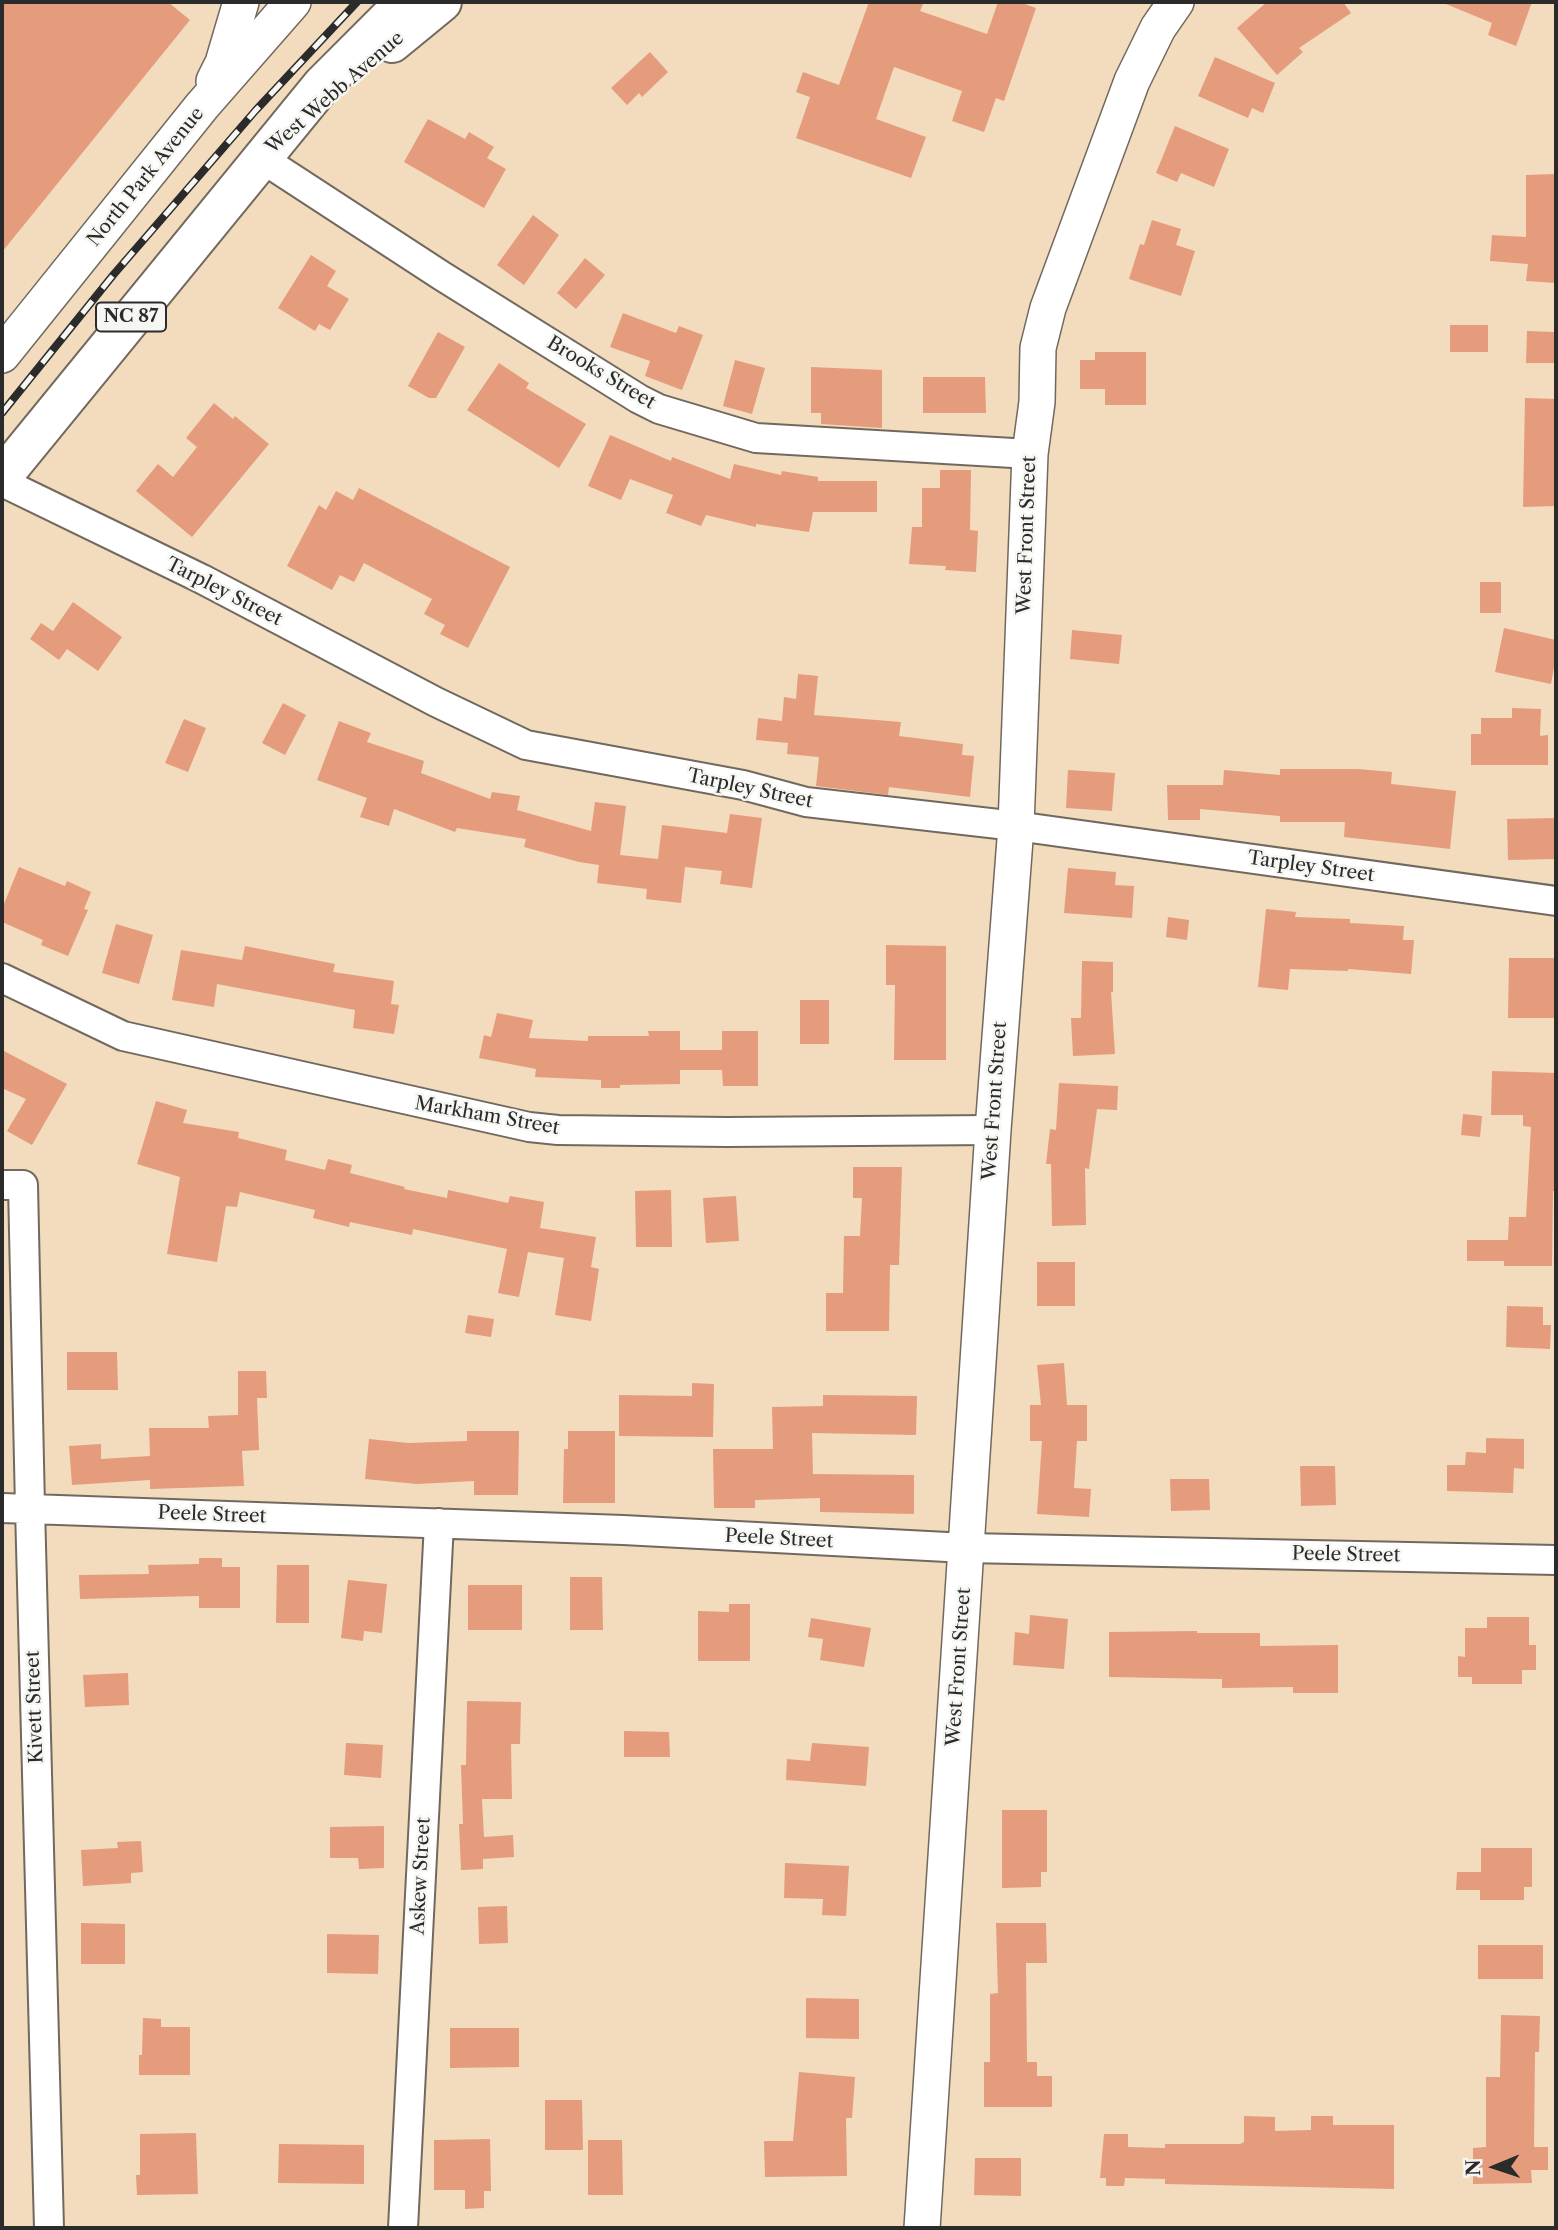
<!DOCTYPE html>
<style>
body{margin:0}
#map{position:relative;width:1558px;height:2230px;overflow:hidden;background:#f3dbbe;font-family:"Libre Caslon Text",serif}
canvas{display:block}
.frame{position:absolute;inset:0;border:4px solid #2b2b2b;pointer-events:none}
.north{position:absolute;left:1460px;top:2132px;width:70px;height:70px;-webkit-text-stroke:5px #f6f6f2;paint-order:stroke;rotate:268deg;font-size:19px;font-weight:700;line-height:28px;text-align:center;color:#2b2b2b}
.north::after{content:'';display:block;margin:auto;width:24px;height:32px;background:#2b2b2b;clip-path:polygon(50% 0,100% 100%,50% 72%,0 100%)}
</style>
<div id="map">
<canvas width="1558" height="2230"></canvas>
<div class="frame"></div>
<div class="north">N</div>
</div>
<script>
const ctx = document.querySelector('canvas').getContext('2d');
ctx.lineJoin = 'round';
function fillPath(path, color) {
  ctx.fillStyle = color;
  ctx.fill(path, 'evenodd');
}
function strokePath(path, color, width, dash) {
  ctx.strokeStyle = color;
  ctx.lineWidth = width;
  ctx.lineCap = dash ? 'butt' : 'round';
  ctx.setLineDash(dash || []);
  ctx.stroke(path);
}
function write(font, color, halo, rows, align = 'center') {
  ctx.font = font + ' "Libre Caslon Text",serif';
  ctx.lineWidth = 5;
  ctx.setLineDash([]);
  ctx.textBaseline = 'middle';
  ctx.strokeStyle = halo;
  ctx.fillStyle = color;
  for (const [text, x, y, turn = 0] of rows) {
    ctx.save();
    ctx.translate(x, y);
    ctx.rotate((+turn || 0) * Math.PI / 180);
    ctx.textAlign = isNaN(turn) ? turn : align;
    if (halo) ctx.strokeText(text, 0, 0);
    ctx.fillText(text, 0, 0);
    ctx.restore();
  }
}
const building = new Path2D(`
 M2,2H168L190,20L2,252Z
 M869,2H924L920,11L987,34L998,2H1019L1036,8L1004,101L996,98L984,132L952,121L962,91L894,67L876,119L926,137L911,178L796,138L810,97L796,92L803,72L839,85Z
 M1267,2H1343L1351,13L1299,48L1303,52L1277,75L1237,28Z
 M1441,2H1532L1516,46L1488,35L1492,23Z
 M650,52L668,72L642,97L639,93L627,105L611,88Z
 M1215,57L1275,83L1263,113L1252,108L1248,118L1198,96Z
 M428,119L465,139L469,132L494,147L487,158L506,169L484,208L404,162Z
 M1175,126L1229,149L1214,187L1181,173L1177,182L1156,173Z
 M1556,174V283L1526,281L1528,264L1490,261L1492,235L1526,237V175Z
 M533,215L559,235L524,285L497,265Z
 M1152,220L1181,229L1176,245L1195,251L1181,296L1129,279L1140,244L1144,245Z
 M311,255L336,271L327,286L349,299L330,330L319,324L315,331L278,308Z
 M585,258L605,275L576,309L557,293Z
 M623,313L676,333L679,326L703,335L682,390L645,376L650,361L610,347Z
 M1450,325H1488V352H1450Z
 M1527,331L1556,332V363H1526Z
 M438,332L465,347L436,398H429L408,386Z
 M1095,352H1146V405H1105V389H1080V360H1095Z
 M735,360L765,368L752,414L723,406Z
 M499,363L529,383L526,388L586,424L559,468L467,410Z
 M811,367L882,370V428L821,424V413H811Z
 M923,377H985L986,413H923Z
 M1525,398L1556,399V506L1523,507Z
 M214,403L233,419L235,416L269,444L192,537L136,491L158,464L173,477L197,447L186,438Z
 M610,435L671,461L672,457L730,479L734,464L781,475L782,471L818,477V481H877V512H813L809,532L756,524V527L706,515L701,526L666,513L673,495L630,479L621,500L588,486Z
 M940,470H971L970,530L978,531L976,572L945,570L946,566L909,564L912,527H922V488H940Z
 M359,488L510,567L468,648L440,634L445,625L424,614L432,599L364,563L354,582L340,575L332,590L287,566L319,505L326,510L336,491L353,500Z
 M1480,582H1501V613H1480Z
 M73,602L122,637L98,671L67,649L59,660L30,639L41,623L53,631Z
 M1504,628L1556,640V668L1554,667L1551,684L1495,672Z
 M1072,630L1122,635L1119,664L1070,659Z
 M798,674L818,676L814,715L901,722L899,736L963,744L962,755L974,756L970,797L889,787L888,795L816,786L819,757L787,754L788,743L756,740L758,718L782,721L784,697L796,699Z
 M283,703L306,715L285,755L262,743Z
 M1512,708L1541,709L1540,736L1548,735V765H1471V734H1481V718H1512Z
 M184,719L206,728L188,772L165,763Z
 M339,721L371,733L367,742L424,761L421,773L490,799L492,792L520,796L517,810L591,831L595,802L626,806L620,855L658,859L662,825L727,833L730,814L762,818L752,888L720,884L722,871L685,867L681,903L646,899L647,889L597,883L599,865L579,862L524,847L526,839L457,828L455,832L394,809L389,826L360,817L367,798L317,780Z
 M1280,769H1358L1392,772L1391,784L1456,791L1450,849L1344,837L1345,822H1280V816L1200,809V820H1168L1167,785H1223L1224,770L1280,775Z
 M1068,770L1115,773L1112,811L1066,808Z
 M1556,818V859L1508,860L1507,819Z
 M19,867L65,886L67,881L91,892L84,909L88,910L68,956L41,945L43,940L2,922V909Z
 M1068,868L1116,872L1115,885L1134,886L1132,918L1064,913Z
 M1266,909L1296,912L1295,917L1350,919V923L1404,926L1403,940H1414L1411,974L1348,969V971L1290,969L1288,990L1258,987Z
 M1168,917L1189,920L1187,940L1166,937Z
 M116,924L153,935L139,984L102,973Z
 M886,945L946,946V1060H894L895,985H886Z
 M245,946L335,964L333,972L394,981L391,1004L399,1005L394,1034L353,1028L355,1010L217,984L214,1007L172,1000L181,950L242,960Z
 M1509,958H1556V1018H1508Z
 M1082,961L1113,962V992H1111L1115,1054L1073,1056L1071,1018H1081Z
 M800,1000H829V1044H800Z
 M497,1013L533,1020L529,1038L588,1041V1036H649L648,1031H680V1050H722V1031H758V1086H723L722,1070H680V1084L620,1085V1088H601V1080L535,1077L536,1069L479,1058L484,1035L491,1037Z
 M2,1050L67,1084L32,1145L7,1131L26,1099L2,1088Z
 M1492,1071L1556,1073V1191H1553L1552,1266H1504V1261H1467V1240H1508L1509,1217H1526L1531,1127L1523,1126V1115H1491Z
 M1059,1083L1118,1086L1117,1110L1097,1109L1089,1169L1085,1168L1086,1225L1052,1226L1051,1164H1046L1050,1129L1056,1130Z
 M156,1101L187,1110L183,1123L239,1132L238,1138L287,1150L285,1160L325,1170L328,1159L352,1165L350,1173L405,1187L404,1189L447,1198L448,1190L508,1203L510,1196L544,1202L540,1228L596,1237L591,1267L599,1269L591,1321L555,1315L564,1258L528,1252L519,1297L498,1293L507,1249L413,1229L412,1235L350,1222L349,1227L313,1218L315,1210L240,1192L237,1207L226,1206L217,1262L167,1254L180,1177L137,1164Z
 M1463,1114L1482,1116L1480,1137L1461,1135Z
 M853,1167H902L899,1265H890L889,1331H826V1293H843L844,1236H860L862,1198H853Z
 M671,1190L672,1247H636L635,1191Z
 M736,1196L739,1241L706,1243L703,1198Z
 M1037,1262H1075V1306H1037Z
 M1507,1306L1543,1307V1325H1551L1550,1349L1506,1347Z
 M468,1315L494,1319L491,1337L465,1333Z
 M67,1352H117L118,1390H67Z
 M1064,1363L1067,1405H1087V1441H1077L1074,1488L1091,1489L1089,1517L1037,1514L1042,1441H1030V1405H1041L1037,1365Z
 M238,1371H266L267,1398H257L259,1450L242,1451L244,1486L150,1489V1480L72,1485L69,1446L101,1444V1459L150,1456L149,1428H209L208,1416L238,1415Z
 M692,1383L714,1384L713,1437L619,1436V1395L692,1396Z
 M823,1395L917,1396L916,1435L812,1433L813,1474L914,1475V1514L820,1512V1498L755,1500V1508H714L713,1449H773L772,1407L823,1406Z
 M467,1431H519L518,1495H474V1481L417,1484L365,1479L369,1439L408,1443L467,1441Z
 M568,1431H615V1503H563L564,1449H568Z
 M1486,1438L1524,1439V1469L1514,1468L1513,1493L1447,1491V1465H1465L1466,1452L1486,1453Z
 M1300,1466H1335L1336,1505L1301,1506Z
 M1170,1479H1209L1210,1510L1171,1511Z
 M199,1558H222V1567H240V1608H199V1596L80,1599L79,1575L149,1574L148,1565L199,1564Z
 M277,1565H309V1623H276Z
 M570,1577H602L603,1630H570Z
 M348,1580L387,1584L382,1633L364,1631L363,1641L341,1638Z
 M468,1585H522V1630H468Z
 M729,1604H750V1661H698V1611L729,1612Z
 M1030,1615L1068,1619L1064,1669L1013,1665L1015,1632L1029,1634Z
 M1487,1617H1529V1645H1536V1670H1522V1684H1472V1677H1458V1656L1465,1657V1628H1487Z
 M811,1618L871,1628L864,1667L820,1660L823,1639L808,1637Z
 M1197,1631V1633H1260V1646L1338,1645V1693H1293V1687L1222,1688V1679L1109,1677V1632Z
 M128,1673L129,1705L85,1707L83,1675Z
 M467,1701L521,1702L520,1744H511L512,1799H482L484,1837L513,1835L514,1857L483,1859V1869L461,1870L459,1824H463L461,1765H466Z
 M624,1731L669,1732L670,1757H624Z
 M346,1743L383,1745L381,1778L344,1775Z
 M812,1743L869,1747L866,1786L786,1780L787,1759L810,1761Z
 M1002,1810H1047V1872H1041V1887L1002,1888Z
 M384,1826V1868L359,1869L358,1858H330V1827Z
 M141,1841L143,1872L131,1873V1883L83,1886L81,1850L118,1848L117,1842Z
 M1481,1848H1532V1887H1524V1900H1480V1890H1456L1457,1872H1481Z
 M785,1863L849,1866L846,1916L822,1915L823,1899L784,1898Z
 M507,1906L508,1943L479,1944L478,1907Z
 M81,1923L125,1924V1964H81Z
 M996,1923H1046L1047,1963H1026L1027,2062H1037V2076H1052V2107H984V2062H990V1994L998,1993Z
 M327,1934L379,1935L378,1974L327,1973Z
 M1478,1945H1543V1979H1478Z
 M806,1998L859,1999V2039L806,2038Z
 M1501,2015L1540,2016L1539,2052H1535L1534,2147H1548V2170H1531L1532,2183L1473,2184V2148L1486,2147V2077H1500Z
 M143,2018L161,2019V2027H190V2075H139V2055H142Z
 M450,2028H519V2067L450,2068Z
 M799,2072L855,2077L852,2118H846L847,2176L765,2177L764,2141H793Z
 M545,2100H582L583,2150H545Z
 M1244,2116L1275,2117V2131L1311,2130V2116H1333V2125H1394V2189L1165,2184V2179L1125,2178L1124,2186H1106V2178H1100L1104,2134H1128V2147L1165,2148V2144H1240L1244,2142Z
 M196,2133L198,2194L137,2195L136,2175H140V2134Z
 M490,2139L491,2191H484V2208L465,2209V2190H434V2140Z
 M588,2140H622L623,2195H588Z
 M279,2144L364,2145V2184L278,2183Z
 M975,2158H1021V2196L974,2195Z`);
const minor = new Path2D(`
 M261,158L442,276L639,399L659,409L756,438L1030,454
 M2,482L202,579L436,702L526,745L743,785L806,802L1016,826L1556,901
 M2,978L123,1036L529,1127L558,1130L727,1132L993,1130
 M2,1185H23L30,1508L49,2228
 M2,1508L623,1530L966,1548L1556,1560
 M403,2228L439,1523`);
const tertiary = new Path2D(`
 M214,81L223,63L241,2
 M2,355L202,106L293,2
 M922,2228L993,1130L1016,826L1030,454L1037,402L1038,348L1048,308L1132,81L1158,28L1176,2`);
const trunk = new Path2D(`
 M392,43L442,2
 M2,477L322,85L405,2`);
const rail = new Path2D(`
 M2,413L114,274L256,110L357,2`);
const shields = [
 [131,317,70]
];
const shieldNames = [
 ["NC 87",131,317]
];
const streetNames = [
 ["West Webb Avenue",335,93,-41],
 ["North Park Avenue",146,177,-51],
 ["Brooks Street",601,373,31],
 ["West Front Street",1027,535,-88],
 ["Tarpley Street",224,592,27],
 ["Tarpley Street",750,789,12],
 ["Tarpley Street",1311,867,8],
 ["West Front Street",995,1101,-86],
 ["Markham Street",487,1116,10],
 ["Peele Street",212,1515,2],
 ["Peele Street",779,1539,3],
 ["Peele Street",1346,1555,1],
 ["West Front Street",959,1667,-86],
 ["Kivett Street",35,1707,-92],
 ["Askew Street",421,1876,-87]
];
fillPath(building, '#e49c7d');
strokePath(minor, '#71695e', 32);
strokePath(tertiary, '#71695e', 38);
strokePath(trunk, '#71695e', 42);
strokePath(minor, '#fff', 28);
strokePath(tertiary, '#fff', 35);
strokePath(trunk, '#fff', 38);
strokePath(rail, '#2b2b2b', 8);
strokePath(rail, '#f6f6f2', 5, [16]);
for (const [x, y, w] of shields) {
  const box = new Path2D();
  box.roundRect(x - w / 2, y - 14.5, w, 29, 5);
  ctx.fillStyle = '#f6f6f2';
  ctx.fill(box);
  strokePath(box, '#2b2b2b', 2);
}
write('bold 18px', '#2b2b2b', null, shieldNames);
write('19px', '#2b2b2b', '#f6f6f2', streetNames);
</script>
